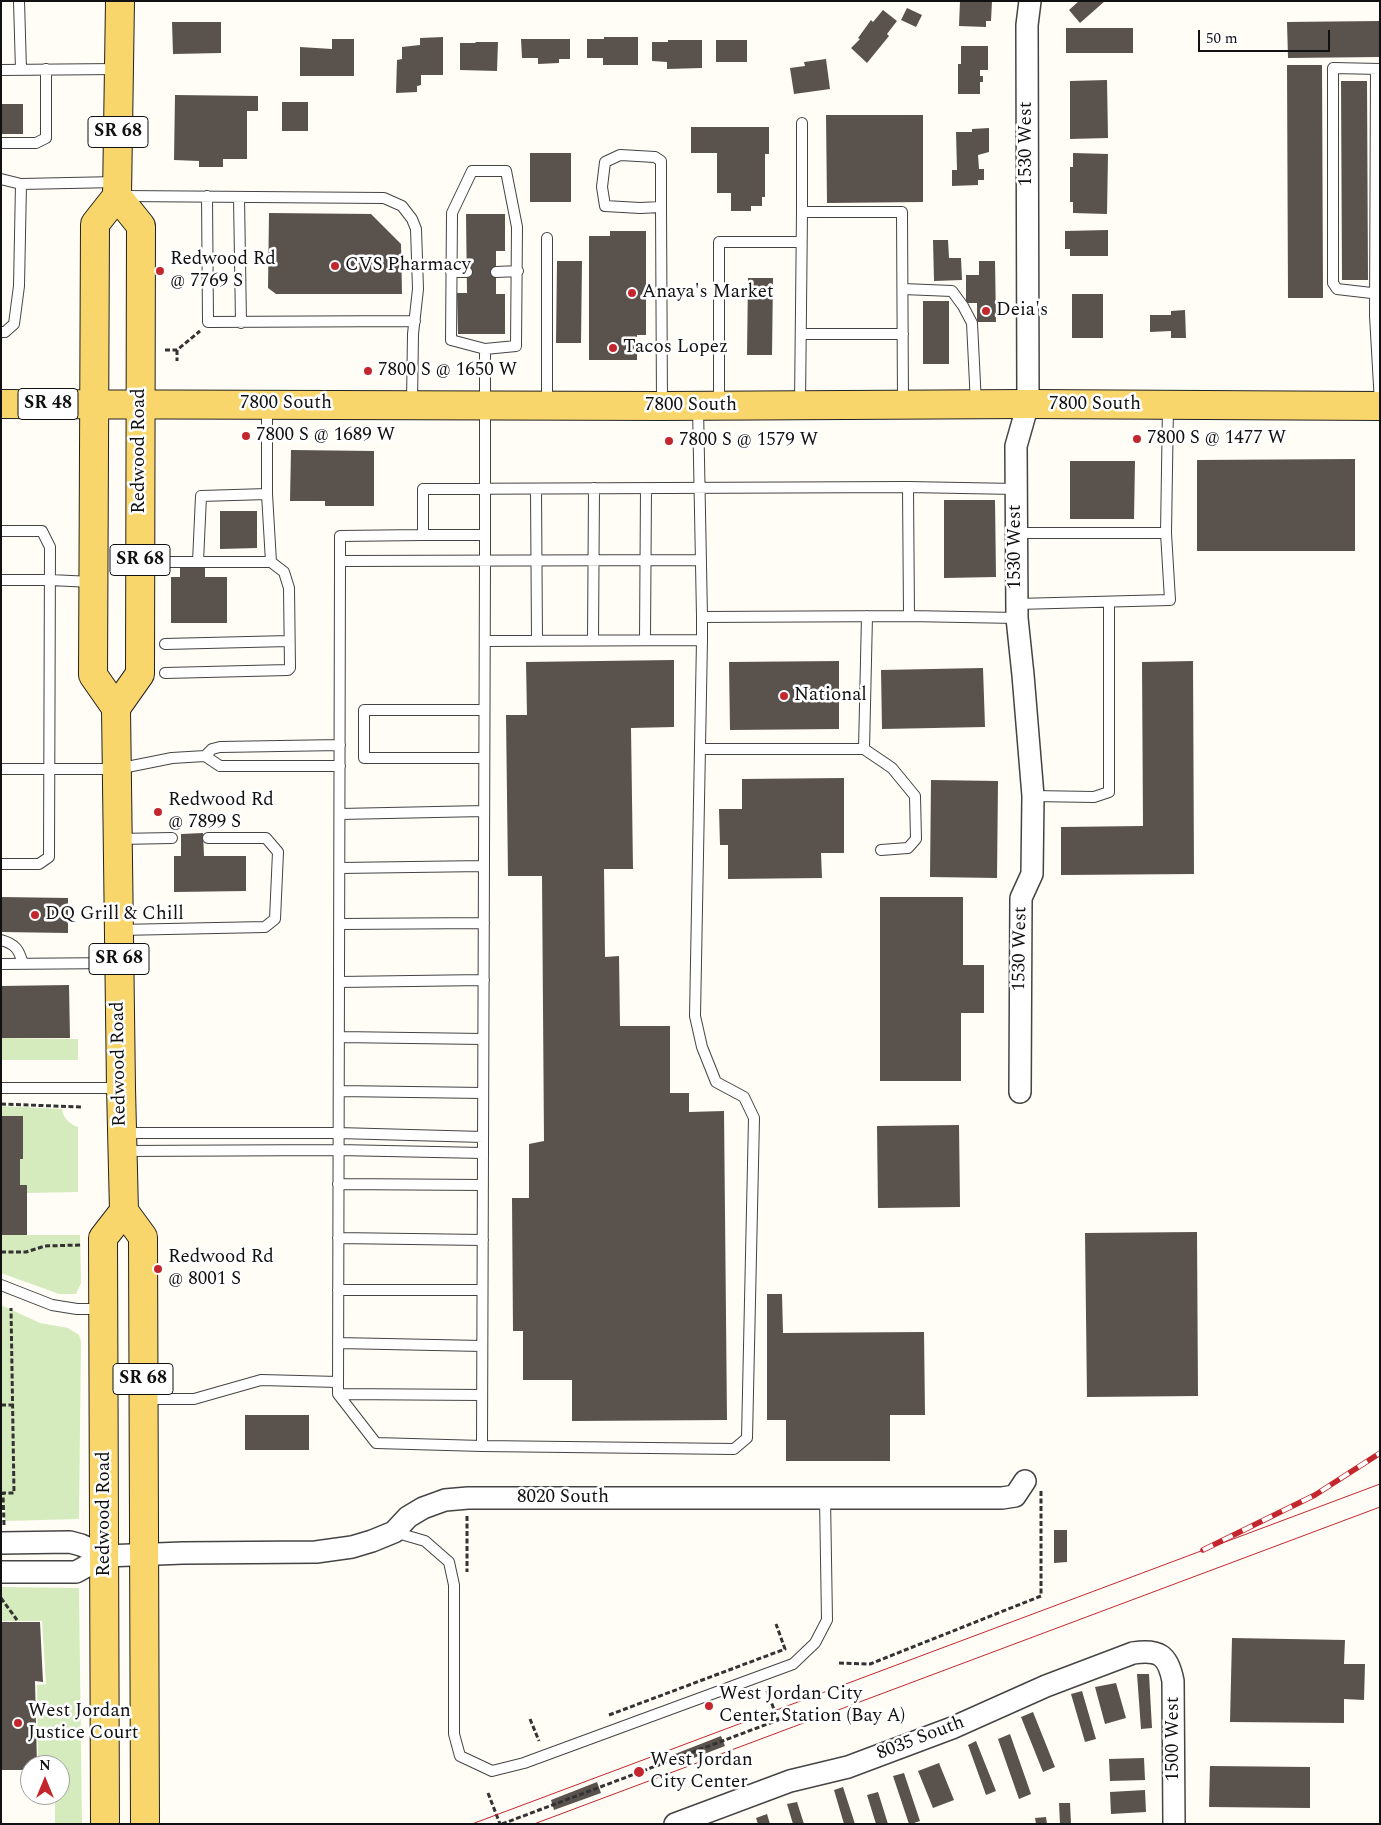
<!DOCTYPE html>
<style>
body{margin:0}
#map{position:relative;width:1381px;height:1825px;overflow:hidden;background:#fffdf5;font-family:Spectral,serif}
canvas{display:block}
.frame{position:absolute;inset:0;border:2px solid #111;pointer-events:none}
.north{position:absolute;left:20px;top:1755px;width:50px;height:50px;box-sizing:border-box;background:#fff;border:1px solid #a0a0a0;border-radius:50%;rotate:0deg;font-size:14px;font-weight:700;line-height:20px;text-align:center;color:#111}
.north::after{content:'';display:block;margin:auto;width:18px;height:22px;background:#c4262e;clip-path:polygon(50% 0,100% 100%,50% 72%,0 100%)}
.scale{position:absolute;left:1198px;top:30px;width:132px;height:22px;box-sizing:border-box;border:2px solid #111;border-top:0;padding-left:6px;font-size:15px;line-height:18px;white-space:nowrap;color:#111;-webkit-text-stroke:4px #fff;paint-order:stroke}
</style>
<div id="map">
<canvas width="1381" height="1825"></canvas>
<div class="frame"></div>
<div class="north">N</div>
<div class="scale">50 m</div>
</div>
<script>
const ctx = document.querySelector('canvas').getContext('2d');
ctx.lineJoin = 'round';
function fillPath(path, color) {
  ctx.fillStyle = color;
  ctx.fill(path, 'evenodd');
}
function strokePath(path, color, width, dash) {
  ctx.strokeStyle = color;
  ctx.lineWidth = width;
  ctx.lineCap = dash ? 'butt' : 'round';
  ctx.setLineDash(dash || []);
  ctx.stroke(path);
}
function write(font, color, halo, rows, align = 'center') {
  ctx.font = font + ' Spectral,serif';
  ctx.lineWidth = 5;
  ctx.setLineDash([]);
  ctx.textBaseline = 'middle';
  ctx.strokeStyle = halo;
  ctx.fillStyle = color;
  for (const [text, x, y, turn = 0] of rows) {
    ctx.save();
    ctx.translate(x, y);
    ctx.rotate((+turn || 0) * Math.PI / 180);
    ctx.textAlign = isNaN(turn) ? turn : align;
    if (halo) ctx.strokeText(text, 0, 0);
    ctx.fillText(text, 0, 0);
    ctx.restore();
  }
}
const green = new Path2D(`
 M1,1038L78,1039V1060H1Z
 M1,1106L62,1109C63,1118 69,1124 78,1127V1192L27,1193V1185H20V1159H23V1117L1,1116Z
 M1,1235H80L81,1283L76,1294H59L1,1273Z
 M1,1305L40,1323L68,1328L79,1335L81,1341L79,1519L5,1521V1510L1,1509Z
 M1,1587L79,1588L82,1824H55V1795H60V1765H38L37,1685L46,1684L42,1621H1Z`);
const building = new Path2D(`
 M960,1H992L991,21H986V27L959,26Z
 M1079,1H1105L1080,23L1069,10Z
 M907,8L922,15L916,27L901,20Z
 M883,10L897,21L887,34L889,36L867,63L851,48L860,39L858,38L871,20L873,22Z
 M1380,21V57L1288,58L1287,22Z
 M172,22H221V53L173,54Z
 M1066,28H1133V53H1066Z
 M443,37V75H421V85L417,86V92L396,93L397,60L402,59V47L420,45V38Z
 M604,37H638V65H603V58H587V39H604Z
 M332,39H354V76H300V47L332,49Z
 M521,39H570V59H559V63L538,64V58H522Z
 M668,40H702V68L667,69V62L652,61V42H668Z
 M716,40H747V62H716Z
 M476,42H498L497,71L460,70V43H475Z
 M961,46H988V70H980V76H983V82H980V94H958V64H961Z
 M826,59L830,89L794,94L790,68L805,66L804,62Z
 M1287,65H1322L1323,298H1288Z
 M1107,80L1108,138L1070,139V81Z
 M1341,81H1367L1368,280H1342Z
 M175,95L258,96V111H247V159H223V167H199V161L174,160Z
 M282,102H308V131H282Z
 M1,104H23V134H1Z
 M826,115H923V202L827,203Z
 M691,127H769V154H765V197H762V206H751V211H731V193H717V153H691Z
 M989,128V152L978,155L979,169H984V180H978V185L952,186V170H957L956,132H972V129Z
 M530,153H571V202H530Z
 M1073,153L1108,154L1107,214L1073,213V202H1070V167H1073Z
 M269,213L371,214L401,244L402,294H276L268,288Z
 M466,214H505V251H496V294H505V334H458L457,293H467Z
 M1108,230V256H1070V249H1065V231Z
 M610,231H646V335H637V360H589V236H610Z
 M933,240H948L949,258H961L962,280L934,281Z
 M557,261H582L581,343H556Z
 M979,261H995L996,322H977V303H966V275H979Z
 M748,278H773L772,355H747Z
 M1072,294H1103V338H1072Z
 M923,301H949V364H923Z
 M1185,310L1186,338H1171V331L1150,332V315H1171V311Z
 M291,450L374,451V506H325V501H290Z
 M1355,459V551H1197V460Z
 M1070,461H1135L1134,519H1070Z
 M944,500H995L996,577L944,578Z
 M220,511H257V548L220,549Z
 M180,568H205V577H227V623H171V577H180Z
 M674,660V727L631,728L633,869H604L605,957L619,956L620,1026H670V1093H689V1112L724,1111L727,1420L572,1421V1380H523V1331H513L512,1198H529V1144L544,1141L542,876H508L506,715H527L526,662Z
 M839,661V729L730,730L729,662Z
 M1193,661L1194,874L1061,875V827L1143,826L1142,662Z
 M983,668L985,727L882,729L881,670Z
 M844,778V853H821L822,878L728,879V845H720L719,809H742V779Z
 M931,780L998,781L997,878L930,877Z
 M203,833L204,856H246V891L174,892V856H181V834Z
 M1,897L68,898V933L1,932Z
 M880,897H963V965H984V1013H961V1081H880Z
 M69,985L70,1038H1V986Z
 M1,1116H23V1159H20V1185H27V1235H1Z
 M959,1125L960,1207L878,1208L877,1126Z
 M1197,1232L1198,1396L1087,1397L1085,1233Z
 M767,1294H782L783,1333L924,1332L925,1415H890V1461H786V1420H767Z
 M245,1415H309V1450H245Z
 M1054,1530H1067V1562L1054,1563Z
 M1,1622H40L43,1682L35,1681L37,1765H30V1770H1Z
 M1232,1638L1345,1640L1344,1664H1365L1364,1700L1344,1699V1723L1230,1722Z
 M1137,1674H1149L1152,1728L1141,1729Z
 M1116,1683L1126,1718L1105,1724L1095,1687Z
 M1082,1691L1096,1739L1085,1742L1071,1694Z
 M1033,1712L1055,1767L1043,1772L1021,1717Z
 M1010,1734L1031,1794L1019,1799L998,1739Z
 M721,1736L725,1746L678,1764L675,1754Z
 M976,1741L996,1791L986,1795L968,1745Z
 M1144,1758L1145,1780L1110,1781L1109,1759Z
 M939,1763L954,1800L933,1808L918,1771Z
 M1210,1766L1310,1767V1808L1209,1807Z
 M904,1773L920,1821L911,1824H909L893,1776Z
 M597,1782L601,1793L554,1810L551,1800Z
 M843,1787L855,1824H844L834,1790Z
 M1145,1790L1146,1812L1111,1814L1110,1792Z
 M878,1792L888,1824H876L867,1795Z
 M797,1802L804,1824H793L787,1804Z
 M1059,1803H1070L1071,1824H1060Z
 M767,1814L770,1824H758L756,1818Z
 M1046,1817L1047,1824H1036L1035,1818Z`);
const path = new Path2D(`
 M165,350H177L200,331
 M177,350V361
 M1,1104L81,1107
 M1,1252H26L45,1246L81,1245
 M1,1405H12
 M467,1516V1572
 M4,1525L3,1493H14L11,1308
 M1,1598L17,1620
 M839,1663L870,1664L1041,1596V1491
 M609,1715L785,1649L776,1624
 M530,1719L539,1741
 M488,1793L500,1824
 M502,1824L778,1720L767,1691`);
const lane = new Path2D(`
 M19,1L21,70
 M1376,69L1375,316L1380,403
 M1380,69L1333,68V283L1337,289L1380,294
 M1,70L118,69
 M802,123V212
 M1,143H36L46,138V69
 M472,171H506L517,227L516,346L485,349L451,340L452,213Z
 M1,179L21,184L117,182
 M123,196L384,198L402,206L412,219L416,229L418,289L413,334L412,403
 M207,196L208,322L415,321
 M239,197L241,323
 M661,207V161L655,157L620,155L605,162L602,187L605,206L640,208L661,207L662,405
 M547,238V404
 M451,272H467
 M496,272L518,271
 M903,289L952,291L963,306L972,323L976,404
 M1,332H5L14,324L19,286L21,184
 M801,334H903
 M485,349V561L482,1446L376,1443L338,1394L340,561L701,560
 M719,404V242H801
 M800,404L802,212H902L903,404
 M698,407L702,617
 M908,487L1016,489
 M536,489L537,641
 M1,531H42L50,547L49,857L39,864H1
 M1017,533H1166L1168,406
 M423,535H485
 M340,561V536L423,535V489L908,487L909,616L702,617V640L485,641
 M165,562H271L267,494V405
 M198,562L201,496L267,494
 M1,580H50L92,582
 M1017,604L1170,600L1166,533
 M909,616L1017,618
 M593,640L594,488
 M645,640L646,488
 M165,644L289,641
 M165,673L288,670L290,668L289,588L284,572L271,562
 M700,749H864L867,616
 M864,749L892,768L915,796L916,839L908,848L881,850
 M205,756L220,766H340
 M484,758H364V710H484
 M1,769H117L172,758L205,756L212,749L220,747L340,745
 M1033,796L1094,797L1109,792V602
 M340,814L484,811
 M118,839L172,838
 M340,868L484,866
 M339,924L484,923
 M119,930L265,927L275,919L278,852L266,838H208
 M1,940C16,944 19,950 23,964
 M1,964L118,963
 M339,982L484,980
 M339,1037L483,1039
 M1,1088H120
 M339,1091L483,1093
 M124,1133H338L483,1137
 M123,1151L338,1150L483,1153
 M338,1184L483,1185
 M338,1238L483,1240
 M1,1285L52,1305L77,1309H101
 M338,1290H482
 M338,1343L482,1346
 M338,1394L482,1395
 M144,1399H194L261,1380L338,1382
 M482,1446L734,1449L747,1438L754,1118L744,1097L716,1082L702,1047L695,1016L702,640
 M394,1532L425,1541L449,1562L454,1585V1734L460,1756L492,1771L524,1763L793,1664L815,1643L827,1620L825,1498`);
const street = new Path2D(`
 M1020,1092L1021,898L1032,874L1033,796L1023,675L1017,618L1016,446L1028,404L1027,25L1030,1
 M1,1543L70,1542L81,1545L105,1556L183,1553L316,1552L352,1547L372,1541L394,1532L408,1517L423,1508L445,1500L468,1498H1002L1015,1496L1025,1481
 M1,1572H76L105,1556
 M675,1824L790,1781L848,1767L952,1728L1046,1686L1133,1653C1159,1649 1168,1655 1173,1681L1174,1824`);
const primary = new Path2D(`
 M120,1L117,196L95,224L93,675L116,708L121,1088L124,1211L143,1237L145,1824
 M1,404L662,406L1028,404L1380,406
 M116,708L140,674L141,226L117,196
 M105,1824L103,1238L124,1211`);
const tram = new Path2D(`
 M472,1824L1380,1484
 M534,1824L1380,1507`);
const rail = new Path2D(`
 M1203,1550L1315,1495L1380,1453`);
const markers = [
 [335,266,5,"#c4262e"],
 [160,271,5,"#c4262e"],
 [632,293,5,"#c4262e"],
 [986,311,5,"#c4262e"],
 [613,348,5,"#c4262e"],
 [368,371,5,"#c4262e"],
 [246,436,5,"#c4262e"],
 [1137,439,5,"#c4262e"],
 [669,441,5,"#c4262e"],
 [784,696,5,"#c4262e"],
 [158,812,5,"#c4262e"],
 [35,915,5,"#c4262e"],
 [158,1269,5,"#c4262e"],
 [709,1706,5,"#c4262e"],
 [18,1723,5,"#c4262e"],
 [639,1772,6,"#c4262e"]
];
const shields = [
 [118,132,60],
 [48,404,60],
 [140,560,60],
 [119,959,60],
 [143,1379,60]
];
const shieldNames = [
 ["SR 68",118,132],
 ["SR 48",48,404],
 ["SR 68",140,560],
 ["SR 68",119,959],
 ["SR 68",143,1379]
];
const streetNames = [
 ["1530 West",1027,144,-90],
 ["7800 South",286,404],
 ["7800 South",1095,405],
 ["7800 South",691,406],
 ["Redwood Road",140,451,-90],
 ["1530 West",1016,547,-90],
 ["1530 West",1021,949,-89],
 ["Redwood Road",120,1064,-91],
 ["8020 South",563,1498],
 ["Redwood Road",105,1514,-90],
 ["8035 South",921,1739,-21],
 ["1500 West",1174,1739,-90]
];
const poiNames = [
 ["Redwood Rd",170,260],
 ["@ 7769 S",170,282],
 ["CVS Pharmacy",345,266],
 ["Anaya's Market",642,293],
 ["Deia's",996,311],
 ["Tacos Lopez",623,348],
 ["7800 S @ 1650 W",378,371],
 ["7800 S @ 1689 W",256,436],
 ["7800 S @ 1477 W",1147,439],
 ["7800 S @ 1579 W",679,441],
 ["National",794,696],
 ["Redwood Rd",168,801],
 ["@ 7899 S",168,823],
 ["DQ Grill & Chill",45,915],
 ["Redwood Rd",168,1258],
 ["@ 8001 S",168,1280],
 ["West Jordan City",719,1695],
 ["Center Station (Bay A)",719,1717],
 ["West Jordan",28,1712],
 ["Justice Court",28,1734],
 ["West Jordan",650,1761],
 ["City Center",650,1783]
];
fillPath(green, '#d5ebbd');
fillPath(building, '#5a524d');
strokePath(lane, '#444', 12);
strokePath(street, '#444', 24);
strokePath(primary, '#222', 30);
strokePath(path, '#333', 3, [5, 2.5]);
strokePath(lane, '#fff', 10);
strokePath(street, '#fff', 21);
strokePath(primary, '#f9d66b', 28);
strokePath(tram, '#c4262e', 1);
strokePath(rail, '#c4262e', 5.5);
strokePath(rail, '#fff', 4, [11]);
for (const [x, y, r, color] of markers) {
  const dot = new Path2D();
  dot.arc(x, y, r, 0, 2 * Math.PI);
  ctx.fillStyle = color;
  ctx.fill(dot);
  strokePath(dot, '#fff', 2);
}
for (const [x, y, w] of shields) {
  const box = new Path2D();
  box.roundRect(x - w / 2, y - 15.5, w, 31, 4);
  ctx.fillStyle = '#fff';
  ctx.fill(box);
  strokePath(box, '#111', 1);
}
write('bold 18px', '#111', null, shieldNames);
write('19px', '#111', '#fff', streetNames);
write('19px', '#111', '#fff', poiNames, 'left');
</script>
